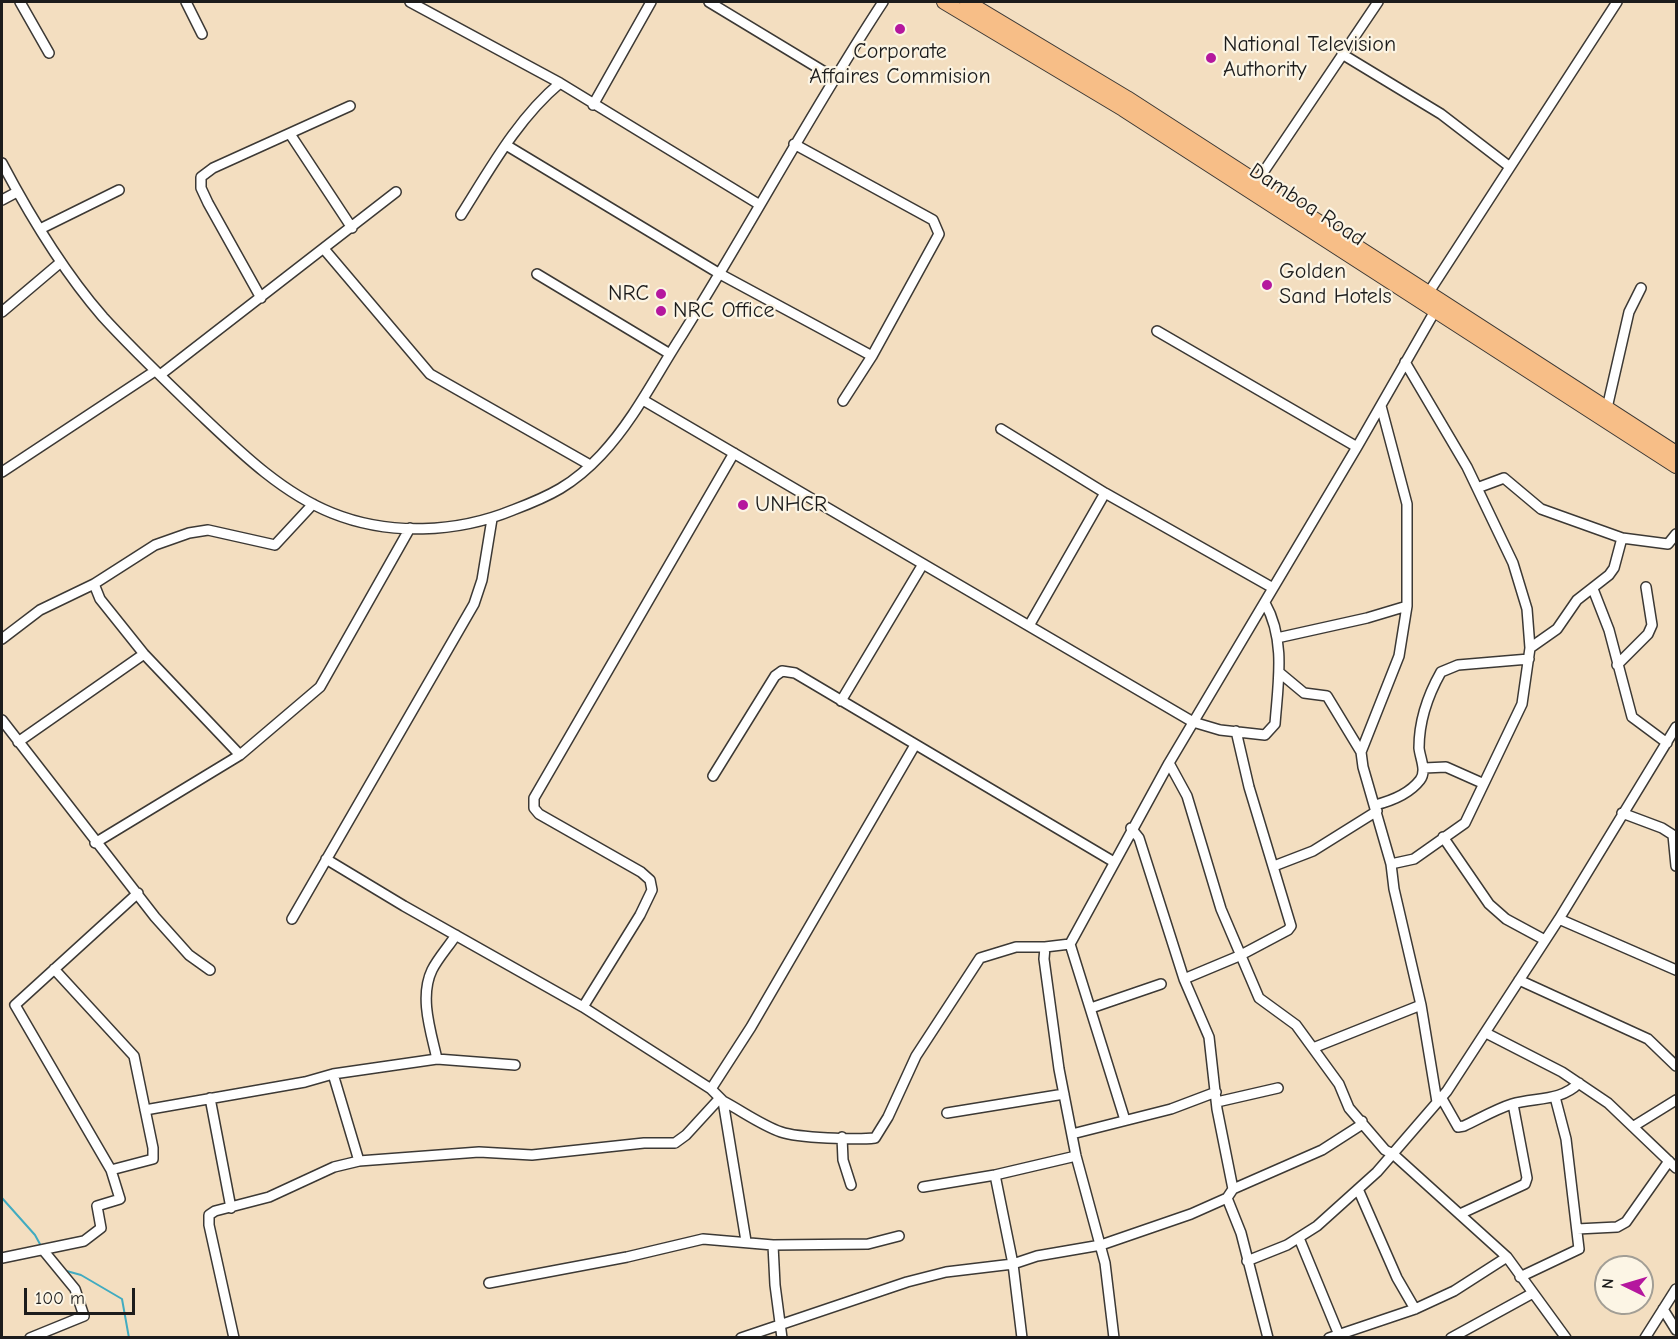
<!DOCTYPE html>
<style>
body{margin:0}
#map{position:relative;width:1678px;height:1339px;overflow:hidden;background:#f3dec0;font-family:"Comic Neue",sans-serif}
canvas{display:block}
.frame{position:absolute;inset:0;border:3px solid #1c1c1c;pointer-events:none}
.north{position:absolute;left:1594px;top:1255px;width:60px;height:60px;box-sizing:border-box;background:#fcf5e5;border:2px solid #a29e95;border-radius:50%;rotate:275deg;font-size:16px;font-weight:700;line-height:24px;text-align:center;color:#1c1c1c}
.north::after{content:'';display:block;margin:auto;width:21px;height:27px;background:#b5179e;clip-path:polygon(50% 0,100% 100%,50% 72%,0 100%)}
.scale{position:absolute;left:24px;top:1288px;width:111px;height:27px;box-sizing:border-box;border:3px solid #1c1c1c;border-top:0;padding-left:8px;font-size:18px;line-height:21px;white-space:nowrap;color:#1c1c1c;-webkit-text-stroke:4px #fcf5e5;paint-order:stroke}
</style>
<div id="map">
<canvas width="1678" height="1339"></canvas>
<div class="frame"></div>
<div class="north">N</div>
<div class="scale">100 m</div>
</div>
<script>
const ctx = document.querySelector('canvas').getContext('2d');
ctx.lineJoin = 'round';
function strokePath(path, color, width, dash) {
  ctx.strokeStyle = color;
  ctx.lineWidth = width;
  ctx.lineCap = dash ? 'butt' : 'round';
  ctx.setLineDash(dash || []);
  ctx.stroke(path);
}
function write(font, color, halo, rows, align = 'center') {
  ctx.font = font + ' "Comic Neue",sans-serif';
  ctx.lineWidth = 4.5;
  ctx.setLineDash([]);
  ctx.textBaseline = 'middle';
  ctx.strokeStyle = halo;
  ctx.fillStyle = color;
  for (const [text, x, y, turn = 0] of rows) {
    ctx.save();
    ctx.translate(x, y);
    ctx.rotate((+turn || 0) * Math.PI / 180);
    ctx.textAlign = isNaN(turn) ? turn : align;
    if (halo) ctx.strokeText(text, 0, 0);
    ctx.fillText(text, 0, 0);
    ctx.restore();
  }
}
const stream = new Path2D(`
 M2,1198L35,1235L41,1246
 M63,1270L81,1275L122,1299L129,1338`);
const minor = new Path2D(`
 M20,2L49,53
 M186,2L202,34
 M410,2L560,83L760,205
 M709,2L833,77
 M1342,54L1441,114L1510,167
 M593,105L651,2
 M290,134L352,228
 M794,144L933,220L939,234L872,356L843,401
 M506,145L720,274L872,356
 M2,163C30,216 63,271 103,317C134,351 168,383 201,415C240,452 282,493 332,513C389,536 457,533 513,510C550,496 573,485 601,455C634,420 656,375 682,335C751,225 812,110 883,2
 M1254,186L1378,2
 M2,200L17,192
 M461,215C490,169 518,118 560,83
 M40,229L119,190
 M324,249L430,374L590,465
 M537,274L670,354
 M1429,292L1617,2
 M261,298L208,203L201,188V177L213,168L350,106
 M2,312L61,262
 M1157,331L1357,447
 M160,375L396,192
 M643,400L1193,722L1220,730L1265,735L1275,724C1278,683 1286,640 1265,603
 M1381,406L1407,504V606L1399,656L1361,752L1363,767L1391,864L1394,889L1421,1005L1437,1102
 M1607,408L1629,312L1641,288
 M1001,429L1105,493L1273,588
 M2,472L155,371
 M1477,488L1504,478L1541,509L1622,538L1668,544L1676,534
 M94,584L100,599L144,654L240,755
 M1593,589L1609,630L1632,717L1667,743
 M1030,624L1105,493
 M1277,638L1367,618L1407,606
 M2,639L40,610L94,584L155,545L189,533L208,530L275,545L313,504
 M1530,648L1557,629L1577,600L1609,575L1614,568L1622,538
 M1617,665L1648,634L1652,625L1646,587
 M1280,673L1304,693L1327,696L1361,752
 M841,701L923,564
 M2,720L155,917L189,955L210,970
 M18,742L144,654
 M1169,763L1187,796L1221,909L1259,998L1296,1025L1339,1084L1349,1108L1385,1150L1393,1154L1507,1257L1566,1338
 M1424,768L1446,767L1482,783
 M713,776L775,676L782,671L795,673L1114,862
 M1375,805C1391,801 1410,793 1420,780C1427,771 1420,758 1419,748C1419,721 1428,695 1441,672L1458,665L1529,659
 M1622,813L1662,828L1673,835L1676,866
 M1131,828L1139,838L1184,979L1209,1037L1217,1109L1233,1189
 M1443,837L1489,904L1506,919L1543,939
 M95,843L240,755L320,687L410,528
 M326,859L404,906L583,1007L711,1089L723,1101L746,1241
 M1391,864L1414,859L1465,823L1522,704L1530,648L1527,609L1513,563L1467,467L1405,362
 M1274,866L1313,851L1377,811
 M292,919L474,604L482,580L492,519
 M1559,919L1676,970
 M1070,944L1125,1120
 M1184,979L1239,956L1288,930L1291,926L1249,787L1236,731
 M1519,980L1648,1039L1676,1066
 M583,1007L640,915L652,890L650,880L641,872L539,814L534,808V798L734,453
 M1091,1008L1161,984
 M1486,1033L1562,1072L1608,1103L1676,1168
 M1313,1048L1421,1005
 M437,1059C431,1032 419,997 432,970C438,958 449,946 456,935
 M333,1074L359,1161
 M711,1089L751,1027L915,745
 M1441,1097L1458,1127L1464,1126C1479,1119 1496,1109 1512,1104C1535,1097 1560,1102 1579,1083
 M210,1098L231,1208
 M723,1101C742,1111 761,1125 781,1132C798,1138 857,1140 875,1138L888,1117L916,1056L980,958L1016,947H1045
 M1217,1102L1278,1088
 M145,1110L305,1082L333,1074L437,1059L515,1065
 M947,1113L1064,1094
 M1634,1126L1676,1100
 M1072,1134L1171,1109L1216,1092
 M842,1137L843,1160L851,1185
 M111,1170L15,1005L138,893
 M995,1175L1013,1264L1022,1338
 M923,1187L995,1175L1076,1156
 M1358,1189L1397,1278L1415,1309
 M1227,1198L1241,1233L1268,1338
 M1460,1214L1525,1184L1527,1178L1513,1104
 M1577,1229L1617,1227L1626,1222L1669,1161
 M1299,1238L1339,1335
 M773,1245L775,1285L782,1338
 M2,1258L84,1241L101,1228L97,1206L120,1199L111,1170L153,1159V1148L134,1056L54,969
 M1247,1261L1287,1245L1317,1226L1377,1172L1447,1091L1559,919L1676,727
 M1520,1277L1579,1249L1566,1139L1555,1097
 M489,1283L627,1257L703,1239L773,1245L868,1244L899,1236
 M1663,1309L1676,1330
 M30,1338L84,1316L75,1289L43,1250
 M234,1338L209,1225V1215L215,1211L269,1197L334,1167L359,1161L479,1152L532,1155L644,1143H675L686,1135L719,1099
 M741,1338L907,1282L946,1272L1013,1264L1037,1256L1101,1245L1191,1214L1227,1198L1233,1189L1322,1150L1361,1125L1362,1121
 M1114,1338L1105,1263L1076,1156L1059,1069L1044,959L1045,947L1070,944L1169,763L1357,447L1435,311
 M1329,1338L1415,1309L1454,1291L1507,1257
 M1451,1338L1533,1293
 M1645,1338L1676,1289`);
const primary = new Path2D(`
 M944,2L1123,109L1676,466
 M967,2L1127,98L1676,453`);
const markers = [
 [900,29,6,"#b5179e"],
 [1211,58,6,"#b5179e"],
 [1267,285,6,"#b5179e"],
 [661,294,6,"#b5179e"],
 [661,311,6,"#b5179e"],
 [743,505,6,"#b5179e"]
];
const poiNames = [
 ["National Television",1223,45],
 ["Authority",1223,70],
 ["Corporate",900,52,"center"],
 ["Affaires Commision",900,77,"center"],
 ["Golden",1279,272],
 ["Sand Hotels",1279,297],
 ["NRC",649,294,"right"],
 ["NRC Office",673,311],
 ["UNHCR",755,505]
];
const streetNames = [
 ["Damboa Road",1307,205,33]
];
strokePath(stream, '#41abc0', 2);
strokePath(minor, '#3c3935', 12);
strokePath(primary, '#3c3935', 16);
strokePath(minor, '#fff', 9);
strokePath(primary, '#f7be87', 14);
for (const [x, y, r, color] of markers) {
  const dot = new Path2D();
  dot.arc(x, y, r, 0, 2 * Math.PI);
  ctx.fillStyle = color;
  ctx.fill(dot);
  strokePath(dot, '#fcf5e5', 2);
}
write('22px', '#1c1c1c', '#fcf5e5', poiNames, 'left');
write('22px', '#1c1c1c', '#fcf5e5', streetNames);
</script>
